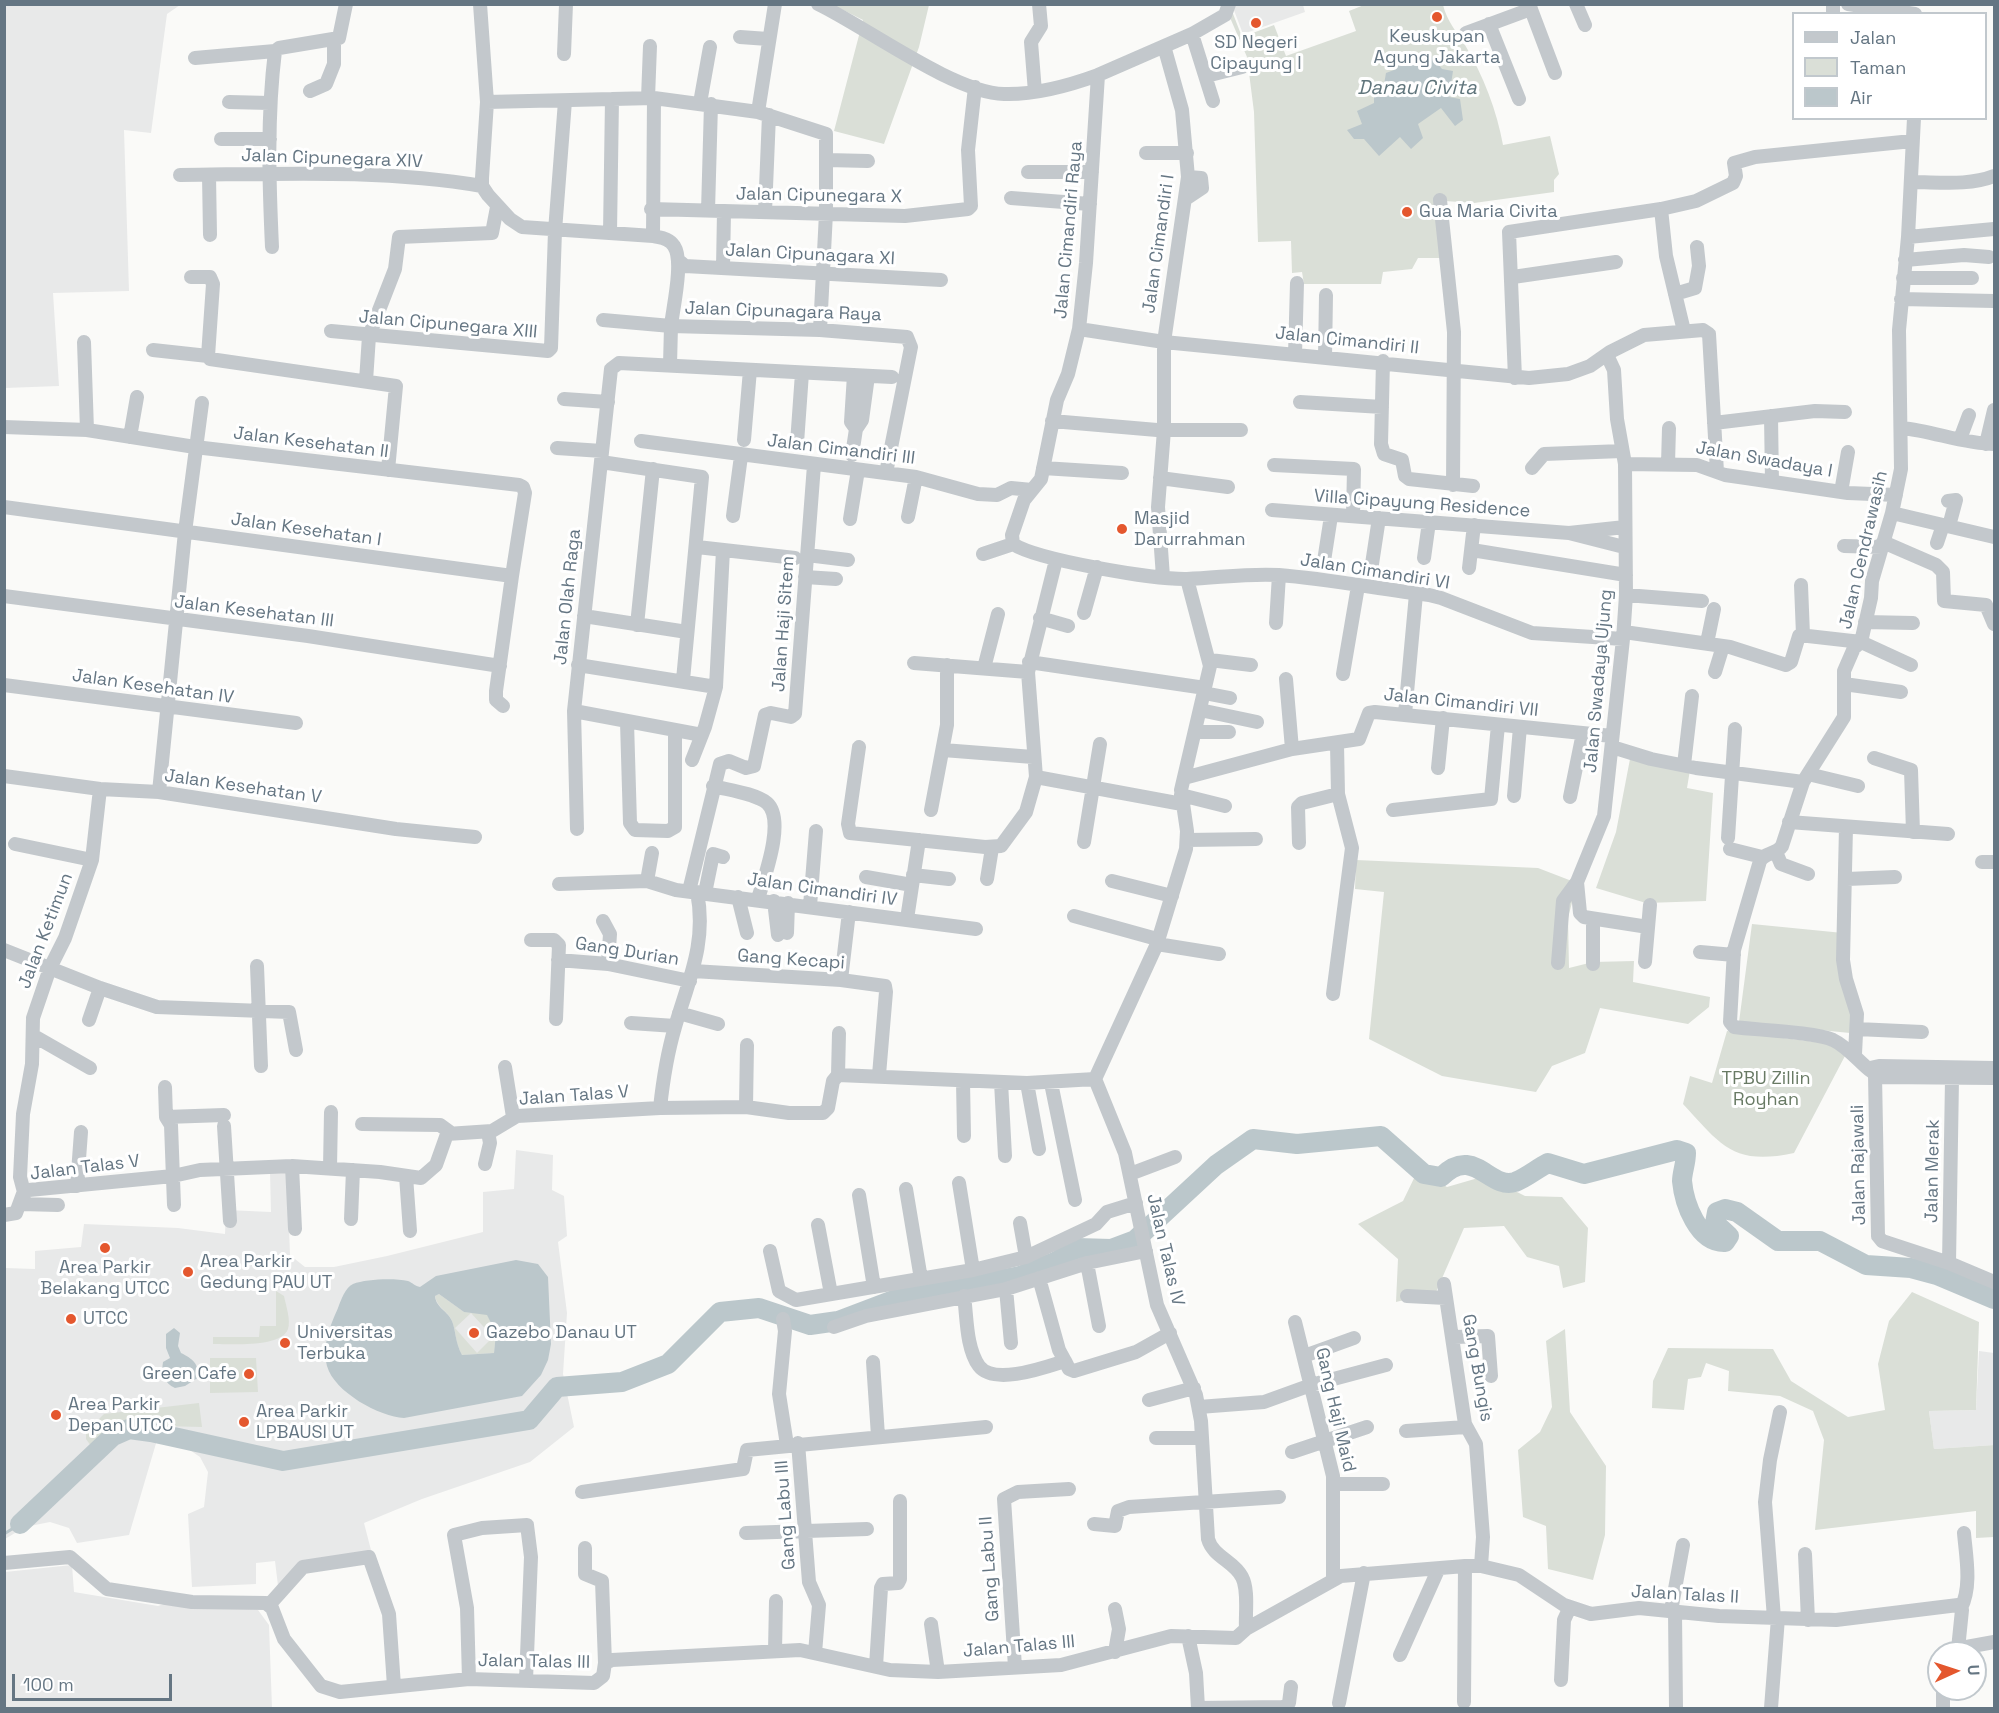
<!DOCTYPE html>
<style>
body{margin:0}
#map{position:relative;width:1999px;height:1713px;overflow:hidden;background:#fafaf8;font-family:"Space Grotesk",sans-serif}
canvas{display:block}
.frame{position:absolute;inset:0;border:6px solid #657683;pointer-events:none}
.legend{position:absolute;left:1792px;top:12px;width:195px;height:108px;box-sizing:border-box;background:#fff;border:2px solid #c1c8cd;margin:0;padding:8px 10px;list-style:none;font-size:18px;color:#657683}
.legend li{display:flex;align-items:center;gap:12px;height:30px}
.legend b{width:30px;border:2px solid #c1c8cd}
.north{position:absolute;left:1927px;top:1641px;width:60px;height:60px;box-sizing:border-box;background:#fff;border:2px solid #c1c8cd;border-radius:50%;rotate:87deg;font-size:16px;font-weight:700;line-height:24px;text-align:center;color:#657683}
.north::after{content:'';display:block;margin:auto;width:21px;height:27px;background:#e4572e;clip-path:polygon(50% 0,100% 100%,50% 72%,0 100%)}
.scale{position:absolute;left:12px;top:1674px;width:160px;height:27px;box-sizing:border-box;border:3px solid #657683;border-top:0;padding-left:8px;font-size:18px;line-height:21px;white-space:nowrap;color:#657683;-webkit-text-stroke:4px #fff;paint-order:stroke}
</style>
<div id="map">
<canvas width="1999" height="1713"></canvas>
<div class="frame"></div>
<ul class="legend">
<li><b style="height:8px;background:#c3c8cc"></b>Jalan</li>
<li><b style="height:16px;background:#dadfd7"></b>Taman</li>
<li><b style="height:16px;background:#bbc7cb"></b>Air</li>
</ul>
<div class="north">U</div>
<div class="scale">100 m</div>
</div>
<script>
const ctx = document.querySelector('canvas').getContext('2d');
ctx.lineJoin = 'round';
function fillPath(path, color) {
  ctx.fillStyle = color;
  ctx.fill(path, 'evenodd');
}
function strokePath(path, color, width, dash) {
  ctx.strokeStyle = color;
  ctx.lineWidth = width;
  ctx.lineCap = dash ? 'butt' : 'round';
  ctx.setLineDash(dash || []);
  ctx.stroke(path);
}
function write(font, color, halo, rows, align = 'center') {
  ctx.font = font + ' "Space Grotesk",sans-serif';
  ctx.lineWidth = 6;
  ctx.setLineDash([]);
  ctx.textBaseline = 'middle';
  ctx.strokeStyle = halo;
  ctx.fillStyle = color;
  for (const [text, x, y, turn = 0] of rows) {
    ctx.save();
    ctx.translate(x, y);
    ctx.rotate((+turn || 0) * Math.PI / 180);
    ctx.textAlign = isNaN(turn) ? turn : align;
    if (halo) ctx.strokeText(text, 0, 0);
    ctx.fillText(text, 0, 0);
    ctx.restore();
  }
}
const built = new Path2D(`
 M4,5H180L167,14L151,133L124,130L129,291L53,293L59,386L5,388Z
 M1232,5H1303L1305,12L1243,34Z
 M516,1150L553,1155L552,1190L564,1196L567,1236L558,1242L567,1313L563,1374L574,1427L530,1462L422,1499L364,1523L372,1554L307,1565L279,1594L275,1561L256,1563V1584L192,1587L188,1514L204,1507L208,1472L200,1457L181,1444L157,1440L129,1535L77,1543L69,1528L50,1522L25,1527L5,1539V1268L35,1269V1251L81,1247L84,1224L178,1228L225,1234L226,1210L271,1212L270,1172H297L289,1227L290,1255L305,1267H334L387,1256L483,1232V1192L514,1189Z
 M1979,1351L1994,1353V1445L1934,1449L1929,1411L1976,1410Z
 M72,1565L74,1592L158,1606L172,1601L258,1610L269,1625L272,1708H5V1572Z`);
const green = new Path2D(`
 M833,5H929L919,47L884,144L834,131L863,20Z
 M1364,5H1443C1447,21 1456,31 1465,45C1483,75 1497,111 1503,145L1550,136L1559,174L1554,180V192L1474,203L1445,201L1444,194L1436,195L1441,258H1418L1412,269L1383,272L1381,284H1304L1302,272L1292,273L1291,241L1258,242L1254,112L1247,57L1228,13L1230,6L1242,37L1274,25L1286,56L1356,31L1349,11Z
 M1630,759L1690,770L1687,788L1713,793L1706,901L1646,903L1596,888L1616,832Z
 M1356,860L1538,868L1577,883L1568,918L1569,968L1593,962L1634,961L1633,982L1710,997L1709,1007L1688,1024L1600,1008L1585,1053L1552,1066L1536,1092L1442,1076L1369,1039L1384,892L1355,889Z
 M1752,924L1843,933L1854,1003L1850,1033L1739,1022Z
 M1727,1031L1832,1044L1846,1054L1794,1153C1733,1166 1721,1145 1683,1104L1690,1076L1712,1083Z
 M1418,1170L1447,1187L1485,1176L1525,1196L1562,1197L1588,1228L1585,1282L1563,1288L1559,1266L1527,1257L1504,1226L1464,1228L1436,1292L1396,1302L1398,1259L1358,1224L1403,1201Z
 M276,1291L284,1296C286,1306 291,1320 288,1329C281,1348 230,1344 213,1344V1337H259L260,1326H276Z
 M1912,1292L1979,1322L1976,1410L1929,1411L1934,1449L1994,1445V1537L1976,1538V1511L1815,1530L1824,1440L1813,1411L1780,1396L1728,1391L1729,1371L1706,1363L1701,1377L1688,1379L1684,1410L1652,1408L1653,1381L1668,1348L1773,1349L1791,1381L1848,1417L1885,1410L1878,1364L1889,1321Z
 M439,1294L464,1312L487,1314L496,1333L494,1353L462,1355C455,1342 456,1331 452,1321C448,1311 437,1308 435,1296ZM471,1313L493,1337L477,1353L455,1328Z
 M1565,1329L1570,1412L1606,1466L1605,1535L1593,1580L1548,1569L1546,1526L1523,1517L1518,1450L1540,1432L1552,1407L1546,1341Z
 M210,1358H256L258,1392L210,1393Z
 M199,1403L202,1427L122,1425L110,1429L91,1446L86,1439V1432L104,1414Z`);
const water = new Path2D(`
 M1429,53L1442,69L1453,71L1449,97L1460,99L1463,120L1455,126L1441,108L1418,124L1423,138L1411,149L1400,137L1379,156L1364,139H1354L1347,130L1362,124L1357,111L1374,103V93L1383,90L1386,73L1394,70L1393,66Z
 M516,1260L538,1264L548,1277L551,1344L548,1360L541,1375L522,1396L404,1418C380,1417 334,1392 327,1366C322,1345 330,1326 338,1308C341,1300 345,1288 353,1284C366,1279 394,1278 408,1281C413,1283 415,1286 420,1287L436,1276ZM439,1294L464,1312L487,1315L496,1333L494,1353L462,1355C455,1342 456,1331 452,1321C448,1311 436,1308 435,1296Z
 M174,1328L180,1333L178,1346L181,1353C193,1359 198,1363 199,1377L185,1386L175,1388C164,1383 161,1373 163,1362L170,1358L166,1348V1334Z`);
const stream = new Path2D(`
 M4,1534L20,1524`);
const river = new Path2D(`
 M20,1524L113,1436L129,1429L151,1432L283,1461L529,1420L557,1387L622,1382L668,1364L720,1312L759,1308L810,1325L838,1321L896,1299L1020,1276L1057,1261L1077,1248L1111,1249L1135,1240L1216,1165L1253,1139L1297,1144L1381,1136L1424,1174L1441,1177C1474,1144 1489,1190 1515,1182C1526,1178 1538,1168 1548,1163L1584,1174L1677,1150L1686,1153C1686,1163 1682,1173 1682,1181C1684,1203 1698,1243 1725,1242L1729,1236L1715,1223L1717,1212L1725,1209L1737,1212L1778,1241H1820L1866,1265L1911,1268L1937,1275L1994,1299`);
const minor = new Path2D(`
 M480,4L487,102L482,178V186L488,195L510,219L522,227L653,236C661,238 669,238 674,246C684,261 673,307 671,326L820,330L907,337L911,347L886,473
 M818,4C866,27 954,93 1004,94C1036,95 1068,86 1098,75
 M1229,4L1225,15L1192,34L1098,75L1086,263L1079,329L1068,374L1057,400L1041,479L1024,500L1012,535L1013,544C1037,560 1156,580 1187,579C1218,578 1247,573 1279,575C1329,579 1379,589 1429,595L1441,598L1532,633L1623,639
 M1529,4L1555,73
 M1576,4L1585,25
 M1848,4L1915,14
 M1833,14V4
 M1489,24L1519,99
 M1466,33L1531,9
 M1192,34L1213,101
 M740,37L768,39
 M564,54L566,4
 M195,58L275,51
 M1206,76L1242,67
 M310,91L326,84L334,64V39
 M1035,92L1031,42L1041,26L1039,4
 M648,98L650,46
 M229,102L270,103
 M487,102L654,98L758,112L826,134V213L820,330
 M700,103L710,47
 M758,112L775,4
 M1914,118L1908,237L1899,330L1901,469L1892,513L1872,581L1871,598L1861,642L1854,648L1844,671V717L1803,782L1782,846C1776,855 1765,852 1760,861L1734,950L1730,1022L1734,1027C1756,1030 1815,1032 1833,1040C1852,1049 1865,1071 1881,1077L1994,1078
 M221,139H270
 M1146,153H1187
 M827,160L868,161
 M1028,172H1092
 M180,175C280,174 383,169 482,186
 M209,175L210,235
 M1912,182C1939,182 1969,186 1994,176
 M1011,198L1090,204
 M1187,198L1202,188L1201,178L1188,177
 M1440,200L1454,332L1453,485
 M651,209L905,216L968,209L971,206L968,150L975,87
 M1661,209L1666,256L1684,331
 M708,211L711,104
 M765,212L769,115
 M610,233L612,99
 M653,236L654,98
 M1908,237L1994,229
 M272,247C269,182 267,116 275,51L279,48L339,38L346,4
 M1905,260L1964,255L1989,257
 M679,261L685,266L941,280
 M723,268L724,211
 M191,277H210L213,284L208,356
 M1513,277L1616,262
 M1903,278H1972
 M1675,294L1695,288L1699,266L1697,247
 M1901,299L1994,301
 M603,320L671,326L670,365
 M1079,329L1164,342L1529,378L1568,374L1590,366L1610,352L1644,335L1703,330L1709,334L1717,472
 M331,331L548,351L551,348L555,231L565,101
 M84,342L87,430
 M153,350L208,356L210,359L396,386L388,470
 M1295,355L1297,283
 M1325,358L1326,295
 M1383,361L1381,444L1384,454L1402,460L1405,476L1409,479L1473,486
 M854,375L851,422L856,429
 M1515,378L1509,232L1661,209L1696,201L1733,183L1736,176L1734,163L1755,157L1912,141
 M366,381L369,336L395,269L399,237L492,233L497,207
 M564,399L608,402
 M1300,402L1382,407
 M1771,416L1772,482
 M1052,421L1157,430
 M1714,423L1815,411L1845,412
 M4,427L87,430L195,447L519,485L523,487L525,493L512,576
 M1902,428C1933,431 1964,444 1994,444
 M1164,430H1241
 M130,437L137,397
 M1960,439L1969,415
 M744,440L750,370
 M641,441L916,477L978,494L997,495L1011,488L1032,490
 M797,443L802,373
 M1986,444L1994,410
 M557,448L602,451
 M852,455L856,429L862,420L868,376
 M601,462L702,477L683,680
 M1625,464L1697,465L1725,475L1746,478L1848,493L1896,495
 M1668,464L1669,428
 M1274,465L1354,469L1353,516
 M1043,468L1122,473
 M1532,468L1544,454L1622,451
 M1160,478L1228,487
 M1841,492L1848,452
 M1948,501L1956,500L1949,526
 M4,507L512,576L496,691V700L503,706
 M1272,510L1569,533
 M1892,513L1994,537
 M733,516L741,456
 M908,517L916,477
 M850,519L858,470
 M1883,542L1936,565L1943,572L1944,601L1986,605L1994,624
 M1937,543L1943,525
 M1844,546L1882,547
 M697,547L795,558
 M1624,547L1569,533L1625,527
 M1478,551L1626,575
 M983,554L1013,544
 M807,555L848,560
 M1424,558L1429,522
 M1324,561L1331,516
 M1372,564L1379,518
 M1469,568L1474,525
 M805,577L836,579
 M1163,577L1158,507L1164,430V342L1188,177L1182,110L1164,46
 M1187,579L1210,666L1181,790L1187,831L1186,849L1157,944L1095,1079L1125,1153L1157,1305L1196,1395L1201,1421L1208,1539C1213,1557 1234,1561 1242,1577C1249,1590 1245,1614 1246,1629
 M1801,585L1803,635
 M1626,595L1702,601
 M4,596L308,636L500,666
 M1084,613L1097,567
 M584,616L687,632
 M1040,618L1068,626
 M1865,622L1913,623
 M1276,623L1279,575
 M637,625L653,469
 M1624,632L1730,647L1786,665L1791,662L1799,636H1808L1861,642L1911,665
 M1707,643L1714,609
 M1210,660L1251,665
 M1029,662L1205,688
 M914,663L1028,672
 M578,665L716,687
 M984,668L998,614
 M1715,672L1723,646
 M1343,674L1358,586
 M1286,679L1292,749
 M1844,684L1901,692
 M4,685L296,723
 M1204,693L1230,698
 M1200,710L1257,722
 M574,711L702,735
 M1405,714L1416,594
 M627,722L630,823L635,830L668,831L675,827V730
 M1195,732H1229
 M859,747L848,824L850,833L985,847L1001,846L1026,812L1036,777L1028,672L1056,560
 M1612,747L1651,759L1696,768L1803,782
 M943,750L1033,757
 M1874,758L1911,770L1913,832
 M692,760L705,727L716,687L723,550
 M1684,765L1692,696
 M1438,768L1443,718
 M1808,774L1858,786
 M4,776L100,789L159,792L396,829L475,837
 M1036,777L1182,804
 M1184,778L1292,749L1359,739L1369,713L1375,712L1612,736
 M713,786C728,790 754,793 767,803C786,820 764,878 758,899
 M159,792L185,532L202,403
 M1181,795L1225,806
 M1514,796L1520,727
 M1570,797L1583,733
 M931,810L947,725V665
 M1393,810L1491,799L1498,725
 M1789,822L1948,834
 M1846,827L1843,960L1846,979L1857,1014L1855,1054
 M577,829L574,711L611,369L619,363L892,377
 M1728,838L1735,729
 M1187,840L1256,839
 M1084,842L1100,744
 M1299,843L1298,807L1302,803L1338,794
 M15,844L92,860
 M1730,849L1762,857
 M1776,852L1781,864L1808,874
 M1982,862H1994
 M913,875L949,879
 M866,877L912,885
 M987,879L992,848
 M1847,879L1895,877
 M647,881L652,853
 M1112,881L1172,896
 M1577,882L1580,913L1584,917L1648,927
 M559,884L647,881L676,890L976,929
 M689,891L720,764L729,761L746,768L754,766L765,715L771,713L791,717L795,714L814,465
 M705,893L713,854L723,857
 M738,897L747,933
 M774,901L778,935
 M810,906L816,831
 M1074,916L1157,939
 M907,919L919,840
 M603,921L610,934L608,964
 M787,933L788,903
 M531,940H554L559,945L556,1019
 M1157,944L1219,954
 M4,950L100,988L157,1007L289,1012L296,1050
 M1700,952L1734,955
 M558,960L608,964L690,981
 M1645,962L1650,905
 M1558,963L1563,901L1577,882L1604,816L1623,639L1626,595L1625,464L1617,419L1614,370L1607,355
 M1593,964V919
 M257,966L261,1066
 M693,971L841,980L885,986L886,992L879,1075
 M841,980L849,912
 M1333,994L1352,848L1338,794L1337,744
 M679,1013L718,1024
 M89,1020L100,988
 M631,1023L675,1026
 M1857,1029L1922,1032
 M34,1036L90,1068
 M505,1067L513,1117
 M1870,1068L1879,1066L1994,1068
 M838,1075L839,1033
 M1875,1075L1878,1236L1882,1241L1949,1263L1994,1282
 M963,1081L964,1136
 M1001,1082L1005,1156
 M1027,1083L1039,1149
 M1051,1083L1075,1200
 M165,1087L166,1117L171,1125L174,1205
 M746,1107L747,1045
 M660,1108C663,1080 667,1054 675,1027C689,979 707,942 697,892
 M166,1117L224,1115
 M362,1124L440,1125L451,1133
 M224,1126L230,1221
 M485,1164L490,1143L488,1132
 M292,1166L295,1229
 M330,1168L331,1112
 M1130,1174L1175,1157
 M406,1176L410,1231
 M959,1183L973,1270
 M77,1186L81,1132
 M906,1189L921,1279
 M24,1192L20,1177L23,1114L32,1064L33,1018L50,968L65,938L92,860L100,789
 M859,1195L874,1287
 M21,1204L58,1205
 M4,1215L16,1213L23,1194L29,1190L173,1176L200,1170L292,1166L380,1172L421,1178L436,1165L447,1134L492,1131L517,1116L660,1108L746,1107L789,1113H823L828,1108L833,1081L838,1075L1027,1083L1095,1079
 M351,1219L353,1170
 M1020,1223L1026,1257
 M818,1225L831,1294
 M770,1251L779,1291L796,1300L973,1270L1026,1257L1096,1224L1107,1212L1136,1203
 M1087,1263L1099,1326
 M1949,1263L1952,1079
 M1039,1278L1059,1350L1065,1361
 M1444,1284L1465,1424L1476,1444L1483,1537L1481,1566
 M1006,1289L1011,1343
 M964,1296C967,1317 966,1348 979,1366C994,1386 1046,1367 1065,1361L1069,1369L1074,1371L1136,1352L1170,1333
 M1407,1296L1446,1298
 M783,1319L785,1331L779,1394L787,1445
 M1295,1322L1333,1476V1579
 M834,1327L866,1316L1006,1289L1087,1263L1146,1251
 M1454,1337L1488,1336L1491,1376
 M1304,1356L1354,1338
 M873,1362L878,1436
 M1149,1400L1194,1388
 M1199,1407L1264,1402L1311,1385L1386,1365
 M1406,1431L1466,1427
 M1156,1438H1202
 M798,1443L809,1582L819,1605L815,1653
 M1292,1452L1367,1427
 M1333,1484H1383
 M582,1492L743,1469L747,1450L986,1427
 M1094,1524L1115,1526L1118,1511L1129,1507L1279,1497
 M746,1533L867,1529
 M585,1548V1574L602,1581L605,1663
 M1805,1554L1808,1620
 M4,1563L70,1557L107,1589L192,1602L266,1603L272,1608L284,1639L321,1686L340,1692L469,1679L594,1683L603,1676L605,1663L612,1660L800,1650L890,1670L938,1672L1061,1665L1171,1636L1236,1638L1246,1629L1341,1576L1465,1566H1481L1519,1575L1564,1605L1591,1614L1639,1608L1719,1616L1836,1620L1958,1605L1962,1610L1958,1649
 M269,1605L303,1567L369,1557L389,1614L394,1686
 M1961,1608C1972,1586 1966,1557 1964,1533
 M1115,1609L1119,1629L1115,1652
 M1671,1611L1683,1545
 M1675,1612L1676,1708
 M1774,1618L1765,1502L1770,1460L1780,1412
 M931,1624L938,1672
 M1188,1636L1196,1673L1198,1708L1284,1707L1289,1703L1291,1687
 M775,1651L776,1601
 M1955,1653L1961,1648L1994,1642
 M1400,1655L1438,1570
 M876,1666L881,1588L883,1584L898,1583L900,1579V1501
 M1015,1667L1004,1499L1018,1492L1069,1489
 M469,1679L467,1608L454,1535L482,1528L527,1525L531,1557L526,1680
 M1561,1680L1564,1620L1570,1607
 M1464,1702L1465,1566
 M1339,1703L1364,1573
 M1771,1708L1778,1618
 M1943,1708V1689`);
const markers = [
 [1437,17,6,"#e4572e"],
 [1256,23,6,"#e4572e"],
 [1407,212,6,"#e4572e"],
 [1122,529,6,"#e4572e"],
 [105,1248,6,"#e4572e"],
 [188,1272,6,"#e4572e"],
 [71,1319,6,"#e4572e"],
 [474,1333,6,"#e4572e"],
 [285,1343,6,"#e4572e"],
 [249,1374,6,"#e4572e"],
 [56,1415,6,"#e4572e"],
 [244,1422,6,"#e4572e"]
];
const poiNames = [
 ["Keuskupan",1437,37,"center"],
 ["Agung Jakarta",1437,58,"center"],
 ["SD Negeri",1256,43,"center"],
 ["Cipayung I",1256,64,"center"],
 ["Gua Maria Civita",1419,212],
 ["Masjid",1134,519],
 ["Darurrahman",1134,540],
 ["Area Parkir",200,1262],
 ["Gedung PAU UT",200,1283],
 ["Area Parkir",105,1268,"center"],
 ["Belakang UTCC",105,1289,"center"],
 ["UTCC",83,1319],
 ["Universitas",297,1333],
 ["Terbuka",297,1354],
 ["Gazebo Danau UT",486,1333],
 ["Green Cafe",237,1374,"right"],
 ["Area Parkir",68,1405],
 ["Depan UTCC",68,1426],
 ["Area Parkir",256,1412],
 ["LPBAUSI UT",256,1433]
];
const streetNames = [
 ["Jalan Cipunegara XIV",332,159,2],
 ["Jalan Cipunegara X",819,196,1],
 ["Jalan Cimandiri Raya",1069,230,-85],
 ["Jalan Cimandiri I",1159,244,-82],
 ["Jalan Cipunagara XI",810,255,3],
 ["Jalan Cipunagara Raya",783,312,2],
 ["Jalan Cipunegara XIII",448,325,5],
 ["Jalan Cimandiri II",1347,341,6],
 ["Jalan Kesehatan II",311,443,7],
 ["Jalan Cimandiri III",841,450,7],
 ["Jalan Swadaya I",1764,460,10],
 ["Villa Cipayung Residence",1422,504,4],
 ["Jalan Kesehatan I",306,530,8],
 ["Jalan Cendrawasih",1864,550,-77],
 ["Jalan Cimandiri VI",1375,572,9],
 ["Jalan Olah Raga",568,597,-84],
 ["Jalan Kesehatan III",254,612,7],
 ["Jalan Haji Sitem",784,624,-86],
 ["Jalan Swadaya Ujung",1599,681,-85],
 ["Jalan Kesehatan IV",153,687,8],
 ["Jalan Cimandiri VII",1461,703,6],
 ["Jalan Kesehatan V",243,787,8],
 ["Jalan Cimandiri IV",822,890,8],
 ["Jalan Ketimun",46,931,-69],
 ["Gang Durian",627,952,9],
 ["Gang Kecapi",791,960,4],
 ["Jalan Talas V",574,1096,-4],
 ["Jalan Rajawali",1859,1165,-91],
 ["Jalan Talas V",85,1168,-7],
 ["Jalan Merak",1933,1171,-89],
 ["Jalan Talas IV",1165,1250,77],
 ["Gang Bungis",1477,1368,80],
 ["Gang Haji Maid",1335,1410,77],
 ["Gang Labu III",786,1515,-94],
 ["Gang Labu II",990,1569,-94],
 ["Jalan Talas II",1685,1595,3],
 ["Jalan Talas III",1019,1647,-5],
 ["Jalan Talas III",534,1662,1]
];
const parkNames = [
 ["TPBU Zillin",1766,1079],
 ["Royhan",1766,1100]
];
const waterNames = [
 ["Danau Civita",1417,89]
];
fillPath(built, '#e8e9e9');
fillPath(green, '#dadfd7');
fillPath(water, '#bbc7cb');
strokePath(stream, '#bbc7cb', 3);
strokePath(river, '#bbc7cb', 20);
strokePath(minor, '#c3c8cc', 14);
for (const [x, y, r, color] of markers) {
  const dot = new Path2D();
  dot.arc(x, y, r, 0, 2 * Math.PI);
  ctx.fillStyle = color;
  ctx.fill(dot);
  strokePath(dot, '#fff', 2);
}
write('18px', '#657683', '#fff', poiNames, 'left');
write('18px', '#657683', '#fff', streetNames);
write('18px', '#687a64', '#fff', parkNames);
write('italic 20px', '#60757c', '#fff', waterNames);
</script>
